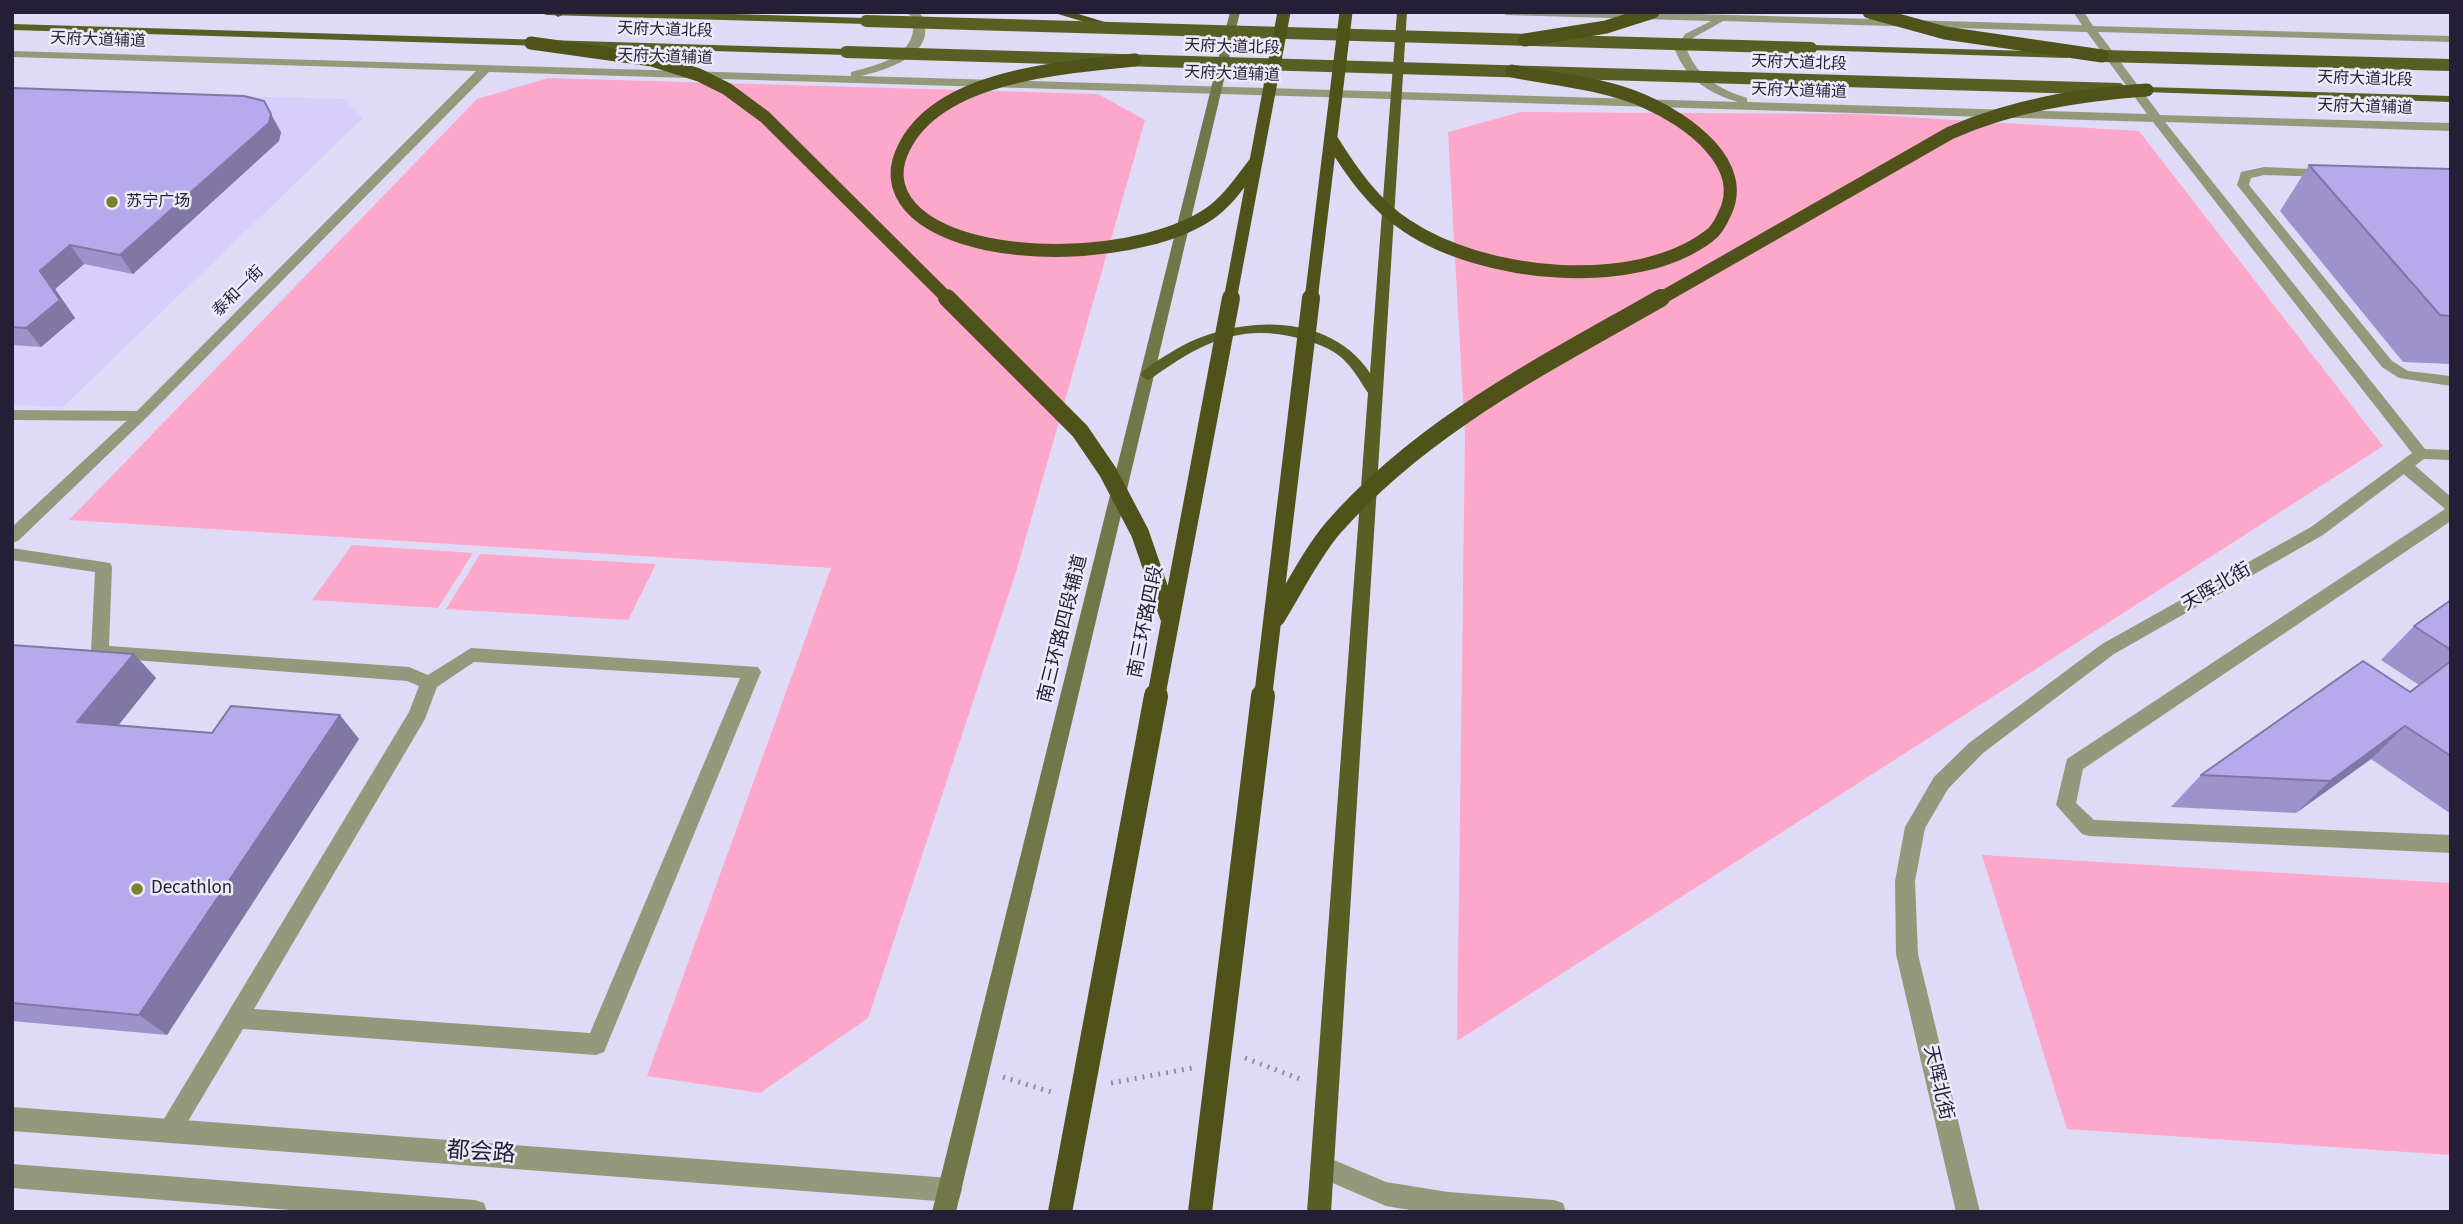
<!DOCTYPE html>
<meta charset="utf-8">
<style>
body{margin:0}
#map{position:relative;width:2463px;height:1224px;overflow:hidden;background:#dfdbf6;font-family:"Source Sans 3",sans-serif}
canvas{display:block}
.frame{position:absolute;inset:0;border:14px solid #241e37;pointer-events:none}
</style>
<div id="map">
<canvas width="2463" height="1224"></canvas>
<div class="frame"></div>
</div>
<script>
const ctx = document.querySelector('canvas').getContext('2d');
ctx.lineJoin = 'round';
function fillPath(path, color) {
  ctx.fillStyle = color;
  ctx.fill(path, 'evenodd');
}
function strokePath(path, color, width, dash) {
  ctx.strokeStyle = color;
  ctx.lineWidth = width;
  ctx.lineCap = dash ? 'butt' : 'round';
  ctx.setLineDash(dash || []);
  ctx.stroke(path);
}
function write(font, color, halo, rows, align = 'center') {
  ctx.font = font + ' "Source Sans 3","Noto Sans SC",sans-serif';
  ctx.lineWidth = 5;
  ctx.setLineDash([]);
  ctx.textBaseline = 'middle';
  ctx.strokeStyle = halo;
  ctx.fillStyle = color;
  for (const [text, x, y, turn = 0] of rows) {
    ctx.save();
    ctx.translate(x, y);
    ctx.rotate((+turn || 0) * Math.PI / 180);
    ctx.textAlign = isNaN(turn) ? turn : align;
    if (halo) ctx.strokeText(text, 0, 0);
    ctx.fillText(text, 0, 0);
    ctx.restore();
  }
}
const built = new Path2D(`
 M12,90L344,99L363,118L63,407L12,405Z`);
const green = new Path2D(`
 M548,78L1098,94L1145,120L1016,572L868,1018L760,1093L647,1076L831,568L69,520L477,99Z
 M1521,112L1856,114L2139,131L2383,446L1457,1041L1465,436L1448,132Z
 M352,545L473,553L438,608L312,600Z
 M480,554L656,564L628,620L446,609Z
 M1982,855L2451,883V1155L2067,1129Z`);
const path = new Path2D(`
 M1245,1058L1300,1079
 M1003,1077L1054,1093
 M1111,1083L1192,1068`);
const service = new Path2D(`
 M12,410L140,411L148,416L140,421L12,420Z
 M2406,462L2412,463L2451,497V521L2083,769L2076,803L2094,820L2451,835V853L2089,836L2082,834L2056,805L2067,759L2445,509L2400,471L2398,467Z
 M12,548L110,563L112,567L109,646L409,667L428,675L471,648L758,667L761,672L604,1052L596,1055L243,1029L178,1138L170,1142L162,1138L158,1130L162,1122L409,712L419,686L407,681L94,657L91,652L95,572L12,560ZM474,662L740,678L590,1033L254,1009L425,719L437,687Z`);
const minor = new Path2D(`
 M2264,167L2333,170V176L2329,177L2264,175L2251,178L2249,185L2392,361L2408,371L2451,376V386L2399,378L2382,367L2237,185L2241,172Z
 M12,1107L950,1178L959,1181L962,1190L959,1199L950,1202L12,1131Z
 M12,1164L475,1200L484,1203L487,1212H316L12,1188Z`);
const tertiary = new Path2D(`
 M906,12H918C924,17 924,20 925,27C929,58 882,71 861,76L1738,102C1709,93 1687,80 1675,50L1685,34L1711,21L1506,15L1501,12H1627L2082,25L2073,12H2084L2093,26L2451,36V42L2098,32L2160,115L2451,123V131L2165,122L2425,449L2451,450V460L2424,459L2323,535L2114,654L1983,753L1948,789L1925,828L1915,881L1918,954L1980,1212H1956L1896,954L1895,881L1905,827L1934,777L1969,743L2102,644L2311,527L2412,453L2153,122L489,72L145,419L18,541L12,543V527L135,413L476,71L12,57V51L851,76V72C881,64 918,56 913,18ZM1723,21L2087,32L2147,114L1747,102V98C1720,89 1698,78 1687,50L1693,38Z
 M1322,1155L1386,1182L1448,1192L1554,1200L1563,1203L1566,1212H1421L1386,1206L1314,1175L1310,1167L1314,1159Z`);
const secondary = new Path2D(`
 M1230,12H1240L956,1212H932Z`);
const primary = new Path2D(`
 M541,12H668L866,18L871,21L866,24L546,15Z
 M1397,12H1407L1331,1212H1307L1368,393C1360,381 1353,368 1342,358C1331,348 1313,342 1298,338C1238,323 1200,344 1152,378L1147,380L1140,375C1147,366 1160,359 1170,353C1228,316 1327,308 1370,373Z
 M12,24L846,49L852,52L846,55L12,30Z
 M1811,45L2067,52L2073,55L2067,58L1807,50V46Z
 M2147,87L2451,96V102L2143,92L2141,90Z`);
const trunk = new Path2D(`
 M569,12L558,17L552,13L553,12Z
 M1051,12H1072L1121,27L1115,31Z`);
const primaryBridge = new Path2D(`
 M866,21L1811,48
 M846,52L2119,89
 M2102,56L2451,65`);
const trunkBridgeFar2 = new Path2D(`
 M1869,12L1945,33L2102,56
 M1525,40L1606,27L1653,12
 M531,43L652,60L699,75L727,89L765,117L949,300
 M1135,60C1062,68 926,75 899,160C892,184 904,205 924,219C989,265 1144,258 1209,214C1228,201 1241,181 1255,163
 M1331,139C1351,171 1374,205 1407,226C1481,276 1634,293 1709,236C1716,231 1721,222 1724,215C1751,164 1685,119 1646,102C1604,83 1556,80 1512,71
 M1230,300L1284,12
 M1311,300L1346,12
 M1658,300L1950,133C2014,105 2077,95 2147,90`);
const trunkBridgeFar1 = new Path2D(`
 M947,298L1080,431L1108,472L1140,533L1170,620
 M1276,618C1294,589 1311,554 1333,528C1423,425 1544,365 1661,298
 M1156,697L1231,298
 M1263,697L1311,298`);
const trunkBridge = new Path2D(`
 M1060,1212L1156,696
 M1200,1212L1263,696`);
const wall = new Path2D(`
 M12,88L281,132L279,141L133,274L84,264L55,289L75,318L41,347L12,345Z
 M2309,165L2451,169V364L2403,362L2280,211Z
 M2451,600V814L2371,759L2296,813L2171,807L2201,775L2410,692L2419,685L2381,660L2414,626Z
 M12,645L134,654L156,678L118,725L212,733L359,739L167,1035L12,1021Z`);
const shadedWall = new Path2D(`
 M271,114L281,132L279,141L133,274L120,255Z
 M70,245L84,264L55,289L75,318L41,347L26,328L40,271Z
 M134,654L156,678L102,746L77,722Z
 M340,715L359,739L167,1035L139,1015Z
 M2405,726L2371,759L2296,813L2330,781Z`);
const building = new Path2D(`
 M12,88L244,96L264,101L271,114L269,123L120,255L70,245L40,271L60,300L26,328L12,327Z
 M2309,165L2451,169V316L2440,315Z
 M2451,600V650L2414,626Z
 M12,645L134,654L77,722L212,733L231,706L340,715L139,1015L12,1003Z
 M2363,661L2410,692L2451,661V756L2405,726L2330,781L2201,775Z`);
const markers = [
 [112,202,7,"#7b812c"],
 [137,889,7,"#7b812c"]
];
const farStreetnames = [
 ["天府大道北段",665,31,2],
 ["天府大道辅道",98,41,2],
 ["天府大道北段",1232,48,2],
 ["天府大道辅道",665,58,2],
 ["天府大道北段",1799,64,2],
 ["天府大道辅道",1232,75,2],
 ["天府大道北段",2365,80,2],
 ["天府大道辅道",1799,92,2],
 ["天府大道辅道",2365,108,2],
 ["泰和一街",239,292,-45]
];
const farPoinames = [
 ["苏宁广场",126,202]
];
const streetNames = [
 ["天晖北街",2217,588,-30],
 ["南三环路四段",1147,622,-79],
 ["南三环路四段辅道",1064,629,-76],
 ["天晖北街",1937,1083,77]
];
const poiNames = [
 ["Decathlon",151,889]
];
const nearStreetnames = [
 ["都会路",481,1154,4]
];
fillPath(built, '#d7cefc');
fillPath(green, '#fda7cb');
strokePath(path, '#928da8', 5, [2, 6]);
fillPath(service, '#95997b');
fillPath(minor, '#95997b');
fillPath(tertiary, '#95997b');
fillPath(secondary, '#72774a');
fillPath(primary, '#595e24');
fillPath(trunk, '#4f531a');
strokePath(primaryBridge, '#595e24', 12);
strokePath(trunkBridgeFar2, '#4f531a', 13);
strokePath(trunkBridgeFar1, '#4f531a', 18);
strokePath(trunkBridge, '#4f531a', 24);
fillPath(wall, '#9d92cb');
fillPath(shadedWall, '#8077a5');
fillPath(building, '#b7aaec');
strokePath(building, '#8077a5', 2);
for (const [x, y, r, color] of markers) {
  const dot = new Path2D();
  dot.arc(x, y, r, 0, 2 * Math.PI);
  ctx.fillStyle = color;
  ctx.fill(dot);
  strokePath(dot, '#eceaf8', 2.5);
}
write('16px', '#241e37', '#eceaf8', farStreetnames);
write('16px', '#241e37', '#eceaf8', farPoinames, 'left');
write('19px', '#241e37', '#eceaf8', streetNames);
write('19px', '#241e37', '#eceaf8', poiNames, 'left');
write('23px', '#241e37', '#eceaf8', nearStreetnames);
</script>
